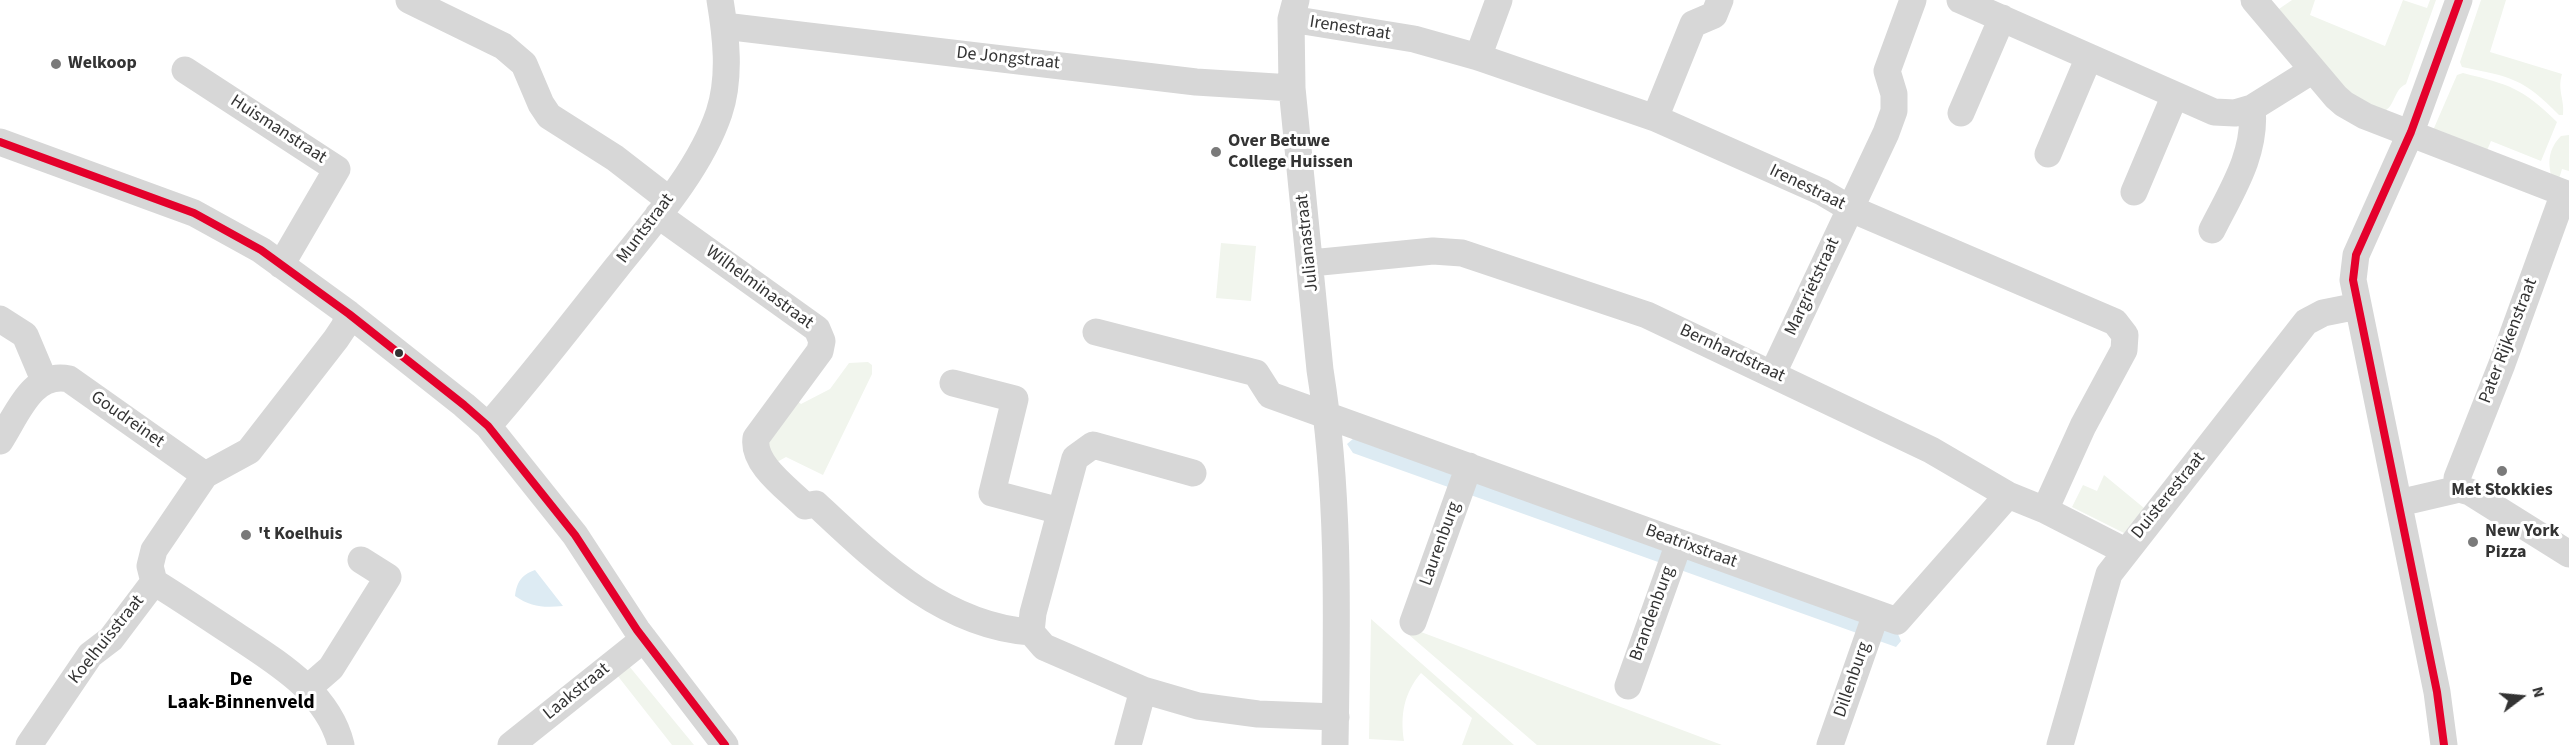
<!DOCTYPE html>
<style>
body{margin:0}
#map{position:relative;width:2569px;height:745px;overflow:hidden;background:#fff;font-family:"Source Sans 3",sans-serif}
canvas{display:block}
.north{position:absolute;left:2491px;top:667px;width:60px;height:60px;-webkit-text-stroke:4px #fff;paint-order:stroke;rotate:74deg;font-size:16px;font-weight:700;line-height:24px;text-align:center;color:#333}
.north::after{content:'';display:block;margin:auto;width:21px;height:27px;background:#333;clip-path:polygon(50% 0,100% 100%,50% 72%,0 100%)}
</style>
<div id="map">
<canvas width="2569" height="745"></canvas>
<div class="north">N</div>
</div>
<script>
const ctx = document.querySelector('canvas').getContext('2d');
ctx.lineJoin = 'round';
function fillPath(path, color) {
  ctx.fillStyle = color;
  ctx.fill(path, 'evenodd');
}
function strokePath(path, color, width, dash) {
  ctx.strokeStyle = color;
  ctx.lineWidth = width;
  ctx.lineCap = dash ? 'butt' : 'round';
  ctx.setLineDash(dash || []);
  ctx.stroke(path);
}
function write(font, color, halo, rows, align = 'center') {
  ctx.font = font + ' "Source Sans 3",sans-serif';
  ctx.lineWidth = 6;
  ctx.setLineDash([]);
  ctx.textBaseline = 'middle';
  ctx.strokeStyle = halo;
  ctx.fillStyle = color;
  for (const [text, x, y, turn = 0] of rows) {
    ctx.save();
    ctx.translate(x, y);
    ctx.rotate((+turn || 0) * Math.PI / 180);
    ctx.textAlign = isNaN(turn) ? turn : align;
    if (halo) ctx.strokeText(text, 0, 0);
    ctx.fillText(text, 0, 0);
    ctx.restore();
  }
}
const green = new Path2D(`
 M2292,0H2315L2310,15L2385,46L2403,0L2427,8L2430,0H2436L2406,84C2393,90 2396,106 2383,112L2353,98L2276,11Z
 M2481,0H2506L2490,52L2562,74C2557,90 2565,100 2563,115H2559C2523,78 2511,77 2462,67L2460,62Z
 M2463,73C2510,85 2521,87 2557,122L2541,161L2491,141L2485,155L2431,135L2457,75Z
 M2569,135V171L2562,169L2558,182L2553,181C2547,164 2548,149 2561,136Z
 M1221,243L1256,246L1251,301L1216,298Z
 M868,362L872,365V374L823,475L786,457L777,462L768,454L767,439L795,399L801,404L830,389L849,363Z
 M2104,475L2144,508L2124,533L2072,507L2083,485L2097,491Z
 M1371,619L1514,745H1462L1472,718L1421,673C1404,693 1400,715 1404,741L1369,739Z
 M1405,626L1722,745H1537L1401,628Z
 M629,666L694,745H672L617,675Z`);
const water = new Path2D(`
 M1354,438L1898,634L1901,641L1896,647L1353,453L1347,444Z
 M535,570L563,606C544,608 531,607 515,596C517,582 521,575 535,570Z`);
const minor = new Path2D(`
 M409,0L503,46L524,64L541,104L549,116L615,158L668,199
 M1296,0L1291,19L1292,88L1320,370C1340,493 1337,620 1335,745
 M1960,0L2214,112L2235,113L2252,108L2313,70
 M2254,0L2336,97L2344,104L2365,116L2569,195
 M1291,19L1414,39L1478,57L1655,118L1822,192L1849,208L2115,322L2125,335L2124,350L2083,426L2045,510
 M724,26L1196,82L1292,88
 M1478,57L1499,0
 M185,70L337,169L281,265
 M1961,113L2002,18
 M1655,118L1693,24L1714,15L1720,0
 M0,142L194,213L261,250L349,314L464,405L488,426L575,535L637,630L725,745
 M2048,154L2089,57
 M2134,192L2175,95
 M658,215L817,329L822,341L820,351L756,438C752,464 787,488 805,506L816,504C877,561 943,626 1031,632L1044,647L1143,690L1198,706L1258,714L1336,717
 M2212,230C2231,192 2257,153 2252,108
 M1311,263L1433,251L1462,253L1647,315L1931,450L2008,495L2045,510L2125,551
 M0,319L25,335L44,380
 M1096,332L1256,373L1270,395L1897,621L2008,495
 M1773,373L1886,133L1894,111V94L1887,71L1913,0
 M953,383L1015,399L992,493L1060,511
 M488,426C533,375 574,321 617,267C654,221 700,169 719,113C731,77 726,36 720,0
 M0,441C17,415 32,371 69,379L205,475
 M2459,489L2457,478L2502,364L2564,193
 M2459,489L2470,492L2569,554
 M2399,503L2459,489
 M154,582C180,598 205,615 231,632C274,661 328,691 341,745
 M1413,622L1469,466
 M1031,632L1033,613L1075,458L1093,445L1193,473
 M1628,686L1679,543
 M308,688L331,668L388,577L361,560
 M29,745L90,655L111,639L154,582L150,566L154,550L205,475L249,451L336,339L344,327L349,314
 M511,745L644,639
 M1128,745L1143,690
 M1830,745L1876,614
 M2060,745L2109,574L2306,322L2323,313L2358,306
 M2444,745L2437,692L2353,280L2356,255L2411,132L2459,0`);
const bus1 = new Path2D(`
 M0,142L194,213L261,250L349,314L464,405L488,426L575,535L637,630L725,745
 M2444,745L2437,692L2353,280L2356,255L2411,132L2459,0`);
const markers = [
 [56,64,6,"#7a7a7a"],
 [1216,152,6,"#7a7a7a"],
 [399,353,5,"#333"],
 [2502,471,6,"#7a7a7a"],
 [246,535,6,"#7a7a7a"],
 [2473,542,6,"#7a7a7a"]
];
const streetNames = [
 ["Irenestraat",1350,29,9],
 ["De Jongstraat",1008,59,6],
 ["Huismanstraat",278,130,33],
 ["Irenestraat",1807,188,26],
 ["Muntstraat",646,229,-53],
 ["Julianastraat",1308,243,-96],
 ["Margrietstraat",1813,287,-65],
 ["Wilhelminastraat",759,288,36],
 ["Pater Rijkenstraat",2509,341,-69],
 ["Bernhardstraat",1732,354,25],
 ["Goudreinet",127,420,35],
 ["Duisterestraat",2169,496,-51],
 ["Laurenburg",1441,544,-70],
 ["Beatrixstraat",1691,547,20],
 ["Brandenburg",1653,614,-70],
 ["Koelhuisstraat",107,640,-51],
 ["Dillenburg",1853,680,-71],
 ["Laakstraat",577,692,-39]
];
const poiNames = [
 ["Welkoop",68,64],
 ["Over Betuwe",1228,142],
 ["College Huissen",1228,163],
 ["Met Stokkies",2502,491,"center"],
 ["New York",2485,532],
 ["Pizza",2485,553],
 ["'t Koelhuis",258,535]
];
const neighbourhoodNames = [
 ["De",241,681],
 ["Laak-Binnenveld",241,704]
];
fillPath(green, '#f1f5ed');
fillPath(water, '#ddebf3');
strokePath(minor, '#d7d7d7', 27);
strokePath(bus1, '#e4002b', 8);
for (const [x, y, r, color] of markers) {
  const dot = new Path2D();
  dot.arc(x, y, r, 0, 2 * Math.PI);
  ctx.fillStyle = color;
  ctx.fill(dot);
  strokePath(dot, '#fff', 2);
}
write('18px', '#333', '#fff', streetNames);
write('bold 18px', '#333', '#fff', poiNames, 'left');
write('bold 20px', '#000', '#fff', neighbourhoodNames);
</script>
